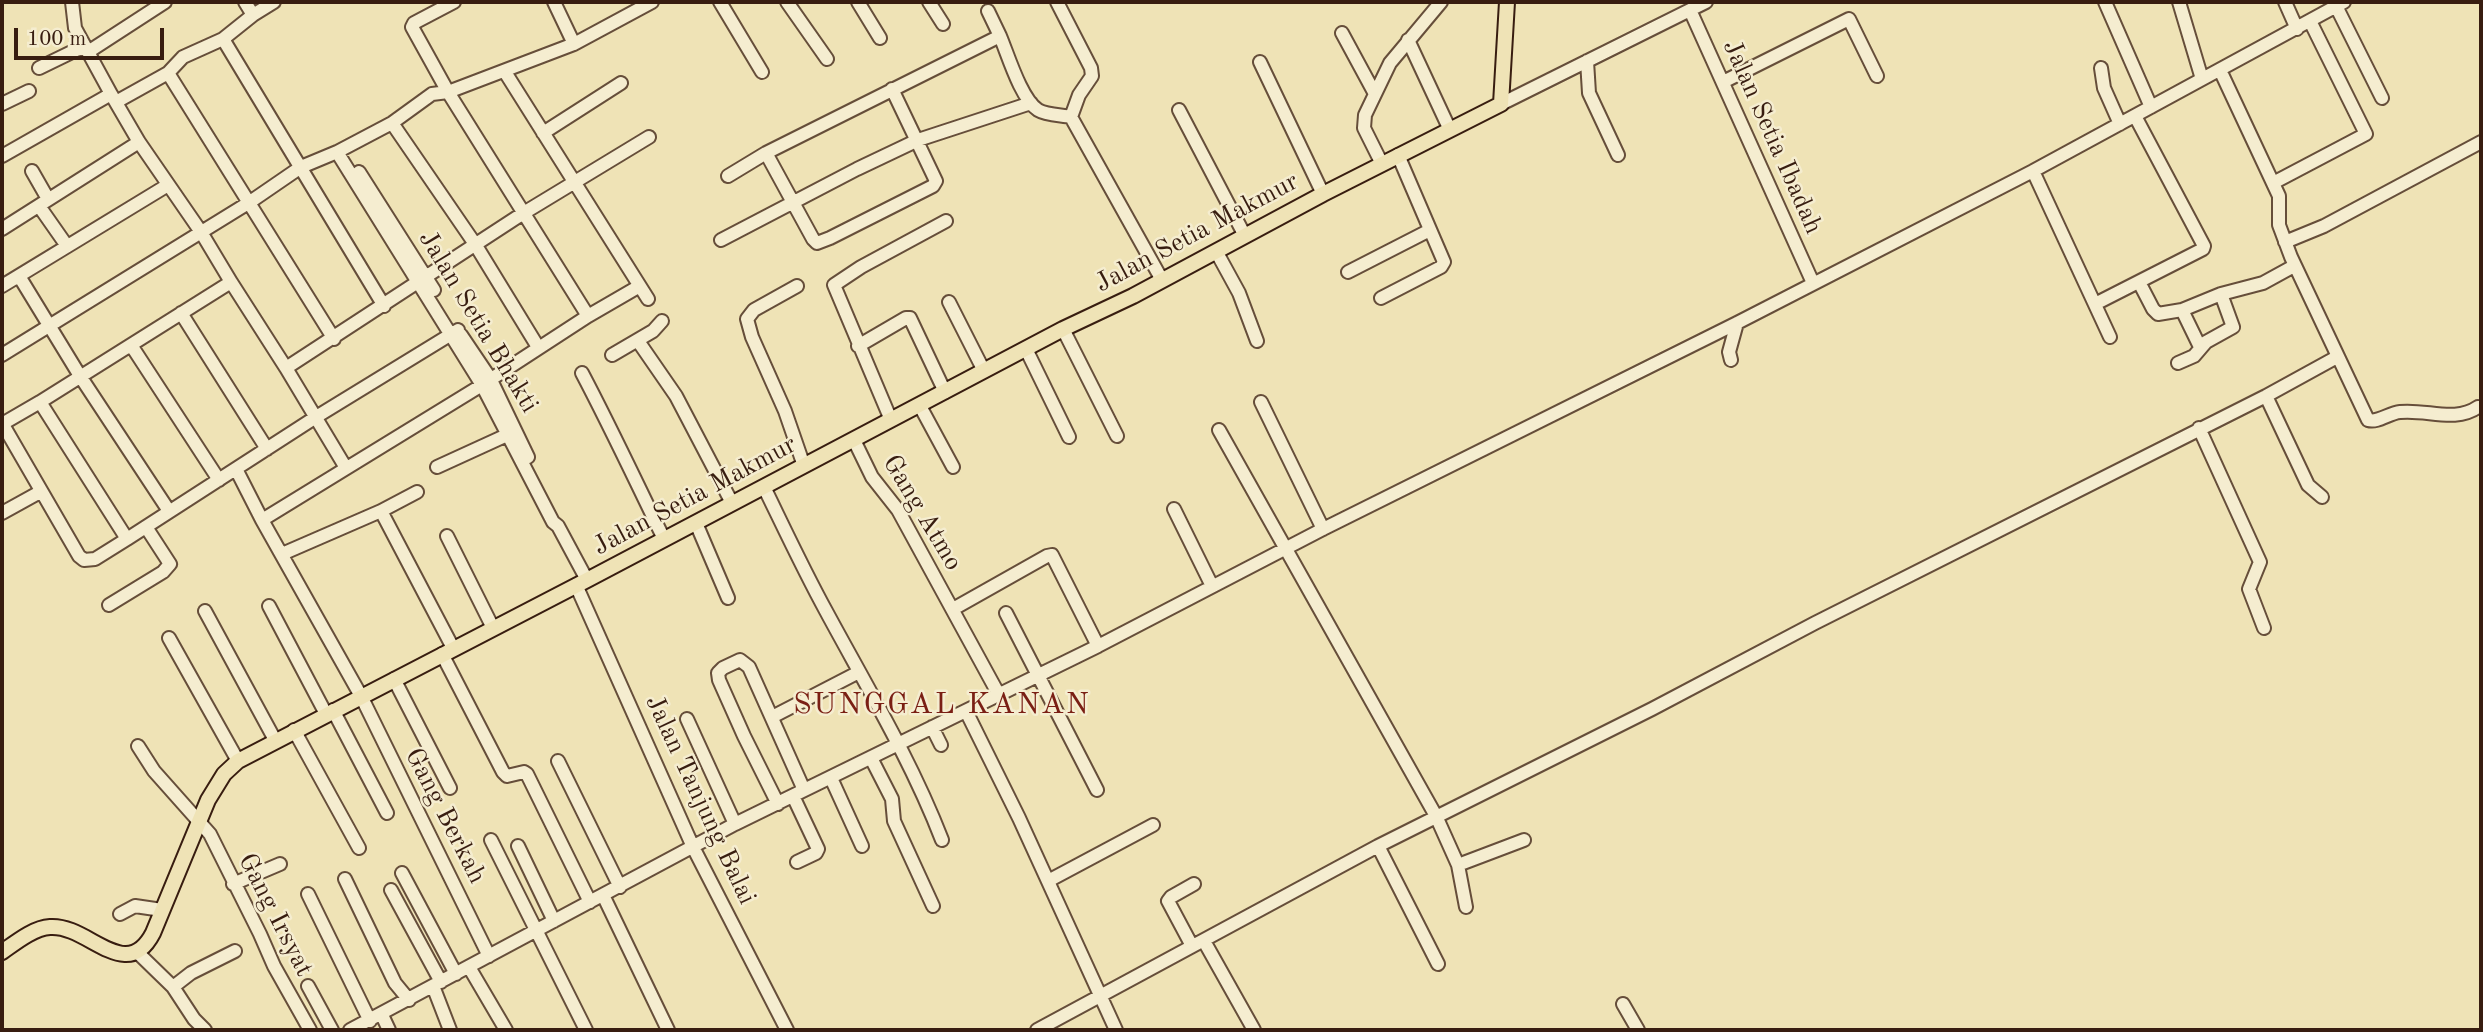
<!DOCTYPE html>
<style>
body{margin:0}
#map{position:relative;width:2483px;height:1032px;overflow:hidden;background:#efe3b6;font-family:"Old Standard TT",serif}
canvas{display:block}
.frame{position:absolute;inset:0;border:4px solid #381d10;pointer-events:none}
.scale{position:absolute;left:14px;top:28px;width:150px;height:32px;box-sizing:border-box;border:4px solid #381d10;border-top:0;padding-left:9px;font-size:21px;line-height:24px;white-space:nowrap;color:#381d10;-webkit-text-stroke:5px #f5edd0;paint-order:stroke}
</style>
<div id="map">
<canvas width="2483" height="1032"></canvas>
<div class="frame"></div>
<div class="scale">100 m</div>
</div>
<script>
const ctx = document.querySelector('canvas').getContext('2d');
ctx.lineJoin = 'round';
function strokePath(path, color, width, dash) {
  ctx.strokeStyle = color;
  ctx.lineWidth = width;
  ctx.lineCap = dash ? 'butt' : 'round';
  ctx.setLineDash(dash || []);
  ctx.stroke(path);
}
function write(font, color, halo, rows, align = 'center') {
  ctx.font = font + ' "Old Standard TT",serif';
  ctx.lineWidth = 5;
  ctx.setLineDash([]);
  ctx.textBaseline = 'middle';
  ctx.strokeStyle = halo;
  ctx.fillStyle = color;
  for (const [text, x, y, turn = 0] of rows) {
    ctx.save();
    ctx.translate(x, y);
    ctx.rotate((+turn || 0) * Math.PI / 180);
    ctx.textAlign = isNaN(turn) ? turn : align;
    if (halo) ctx.strokeText(text, 0, 0);
    ctx.fillText(text, 0, 0);
    ctx.restore();
  }
}
const minor = new Path2D(`
 M72,2L75,28L111,94L139,142L201,232L231,282L40,402L127,539L316,417L458,330
 M454,2L414,23L412,27L448,92L588,316
 M554,2L574,44
 M720,2L762,72
 M787,2L827,59
 M858,2L880,38
 M929,2L943,24
 M1057,2L1091,68L1092,76L1079,95L1071,117L1162,280
 M2105,2L2151,107
 M2179,2L2202,79
 M2285,2L2297,29
 M2336,6L2382,98
 M1690,10L1813,283
 M988,11L1000,36
 M253,15L274,2
 M1342,33L1375,94
 M223,39L384,306
 M1408,40L1450,130
 M88,52L165,2
 M1587,61L1589,93L1618,155
 M1260,62L1323,194
 M39,68L76,50L85,48
 M2101,68L2104,88L2120,124
 M2220,70L2279,196V225L2291,257L2368,420C2378,423 2389,413 2400,412C2427,409 2455,423 2478,407
 M505,72L648,299
 M168,73L334,339
 M1723,82L1849,19L1877,76
 M116,102L168,73L183,57L223,39L253,15L245,2
 M2,104L29,91
 M1501,104L1706,2
 M1179,110L1245,236
 M392,123L475,244L538,347
 M543,133L621,83
 M337,152L482,385L553,522L558,526L587,580
 M766,153L813,239L817,243L830,238L933,186L936,181L892,89
 M2,156L111,94
 M1382,164L1364,128L1365,115L1390,63L1441,2
 M32,171L48,199
 M2033,171L2110,337
 M359,172L434,290
 M728,176L766,153L1000,36C1008,55 1021,99 1038,110C1046,115 1061,115 1071,117
 M2273,183L2366,134L2310,21
 M39,206L67,246
 M2,229L139,142
 M721,240L857,169L918,140L1031,103
 M2285,242L2324,226L2481,142
 M1216,251L1239,293L1257,341
 M1348,272L1430,230
 M19,276L80,376L169,511
 M231,282L286,368L346,468
 M2139,282L2153,309L2158,314L2182,310L2221,294L2263,283L2294,266
 M2,286L168,185
 M797,286L754,310L747,319L752,337L785,411L804,466
 M1381,298L1441,267L1444,262L1398,155
 M949,302L984,371
 M2095,304L2203,249L2204,246L2135,116
 M2182,310L2200,347
 M181,313L267,449
 M1063,329L1117,436
 M461,335L490,378L528,457
 M638,341L676,396L732,503
 M131,345L219,480
 M858,346L906,318H910L945,392
 M1026,349L1069,437
 M2,355L250,202L301,167L337,152L392,123L432,94L448,92L574,44L652,2
 M612,355L653,331L662,321
 M1731,360L1729,352L1737,323
 M2178,363L2194,356L2206,342L2233,327L2221,294
 M286,368L522,214L649,137
 M582,373C611,428 637,484 664,539
 M2266,396L2308,485L2322,497
 M1261,402L1323,529
 M920,406L953,467
 M891,420L834,285L861,267L946,221
 M2,423L79,556L84,560L95,559L127,539
 M2,424L40,402
 M2199,428L2260,562L2249,589L2264,628
 M1219,430L1436,816L1458,865L1466,907
 M854,440L872,477L898,510L999,695
 M437,467L507,435
 M236,469L262,520L361,696L489,956
 M764,487C784,528 804,571 826,611C867,687 911,760 942,840
 M417,492L381,511L453,648
 M1174,509L1212,586
 M2,513L40,492
 M262,520L482,385L588,316L638,287
 M696,523L728,598
 M447,536L493,628
 M282,554L381,511
 M576,585L693,847L787,1030
 M109,605L163,572L170,564L146,527
 M269,606L326,714
 M953,609L1047,556L1052,555L1098,646
 M205,611L275,740
 M1006,613L1097,790
 M169,638L238,761
 M442,654L503,772L507,776L524,772L527,774L590,902
 M394,679L450,788
 M333,710L387,813
 M966,711L1019,818L1116,1030
 M772,717L859,672
 M687,719L735,824
 M932,727L941,745
 M294,730L359,848
 M138,746L154,771L210,834L260,934L274,966L310,1030
 M871,758L892,799L894,821L933,906
 M558,761L620,887
 M831,778L862,846
 M793,796L818,849L816,853L797,862
 M778,804L744,736L719,680L718,673L723,668L740,660L749,667L804,790
 M491,840L586,1030
 M518,846L554,921
 M1378,846L1438,964
 M1458,865L1524,840
 M402,873L456,974
 M345,879L395,983L409,1000
 M1048,881L1153,825
 M233,884L280,864
 M391,890L441,982
 M308,894L370,1021
 M603,895L668,1030
 M120,914L135,906L162,910
 M1204,941L1254,1030
 M1192,946L1168,901L1171,897L1194,884
 M138,953L173,987L194,1019L205,1030
 M469,967L506,1030
 M308,986L332,1030
 M433,986L450,1030
 M173,987L191,973L235,951
 M1623,1004L1638,1030
 M382,1015L389,1030
 M350,1030L735,824L1098,646L1323,529L1737,323L2033,171L2344,2
 M1037,1030L1378,846L1652,709L1815,623L2266,396L2337,357`);
const major = new Path2D(`
 M2,952C15,943 33,928 50,927C88,924 126,985 153,933L208,800L224,774L238,761L587,580L1063,329L1133,296L1323,194L1501,104L1507,2`);
const streetNames = [
 ["Jalan Setia Ibadah",1772,137,66],
 ["Jalan Setia Makmur",1197,233,-28],
 ["Jalan Setia Bhakti",478,322,59],
 ["Jalan Setia Makmur",695,496,-28],
 ["Gang Atmo",922,513,59],
 ["Jalan Tanjung Balai",700,800,65],
 ["Gang Berkah",445,816,63],
 ["Gang Irsyat",275,915,63]
];
const quarterNames = [
 ["SUNGGAL KANAN",942,705]
];
strokePath(minor, '#664e3a', 16);
strokePath(major, '#381d10', 18);
strokePath(minor, '#f5edd0', 12);
strokePath(major, '#efe3b6', 14);
write('26px', '#381d10', '#f5edd0', streetNames);
ctx.letterSpacing = '2px';
write('30px', '#7a1f14', '#f5edd0', quarterNames);
ctx.letterSpacing = '0px';
</script>
